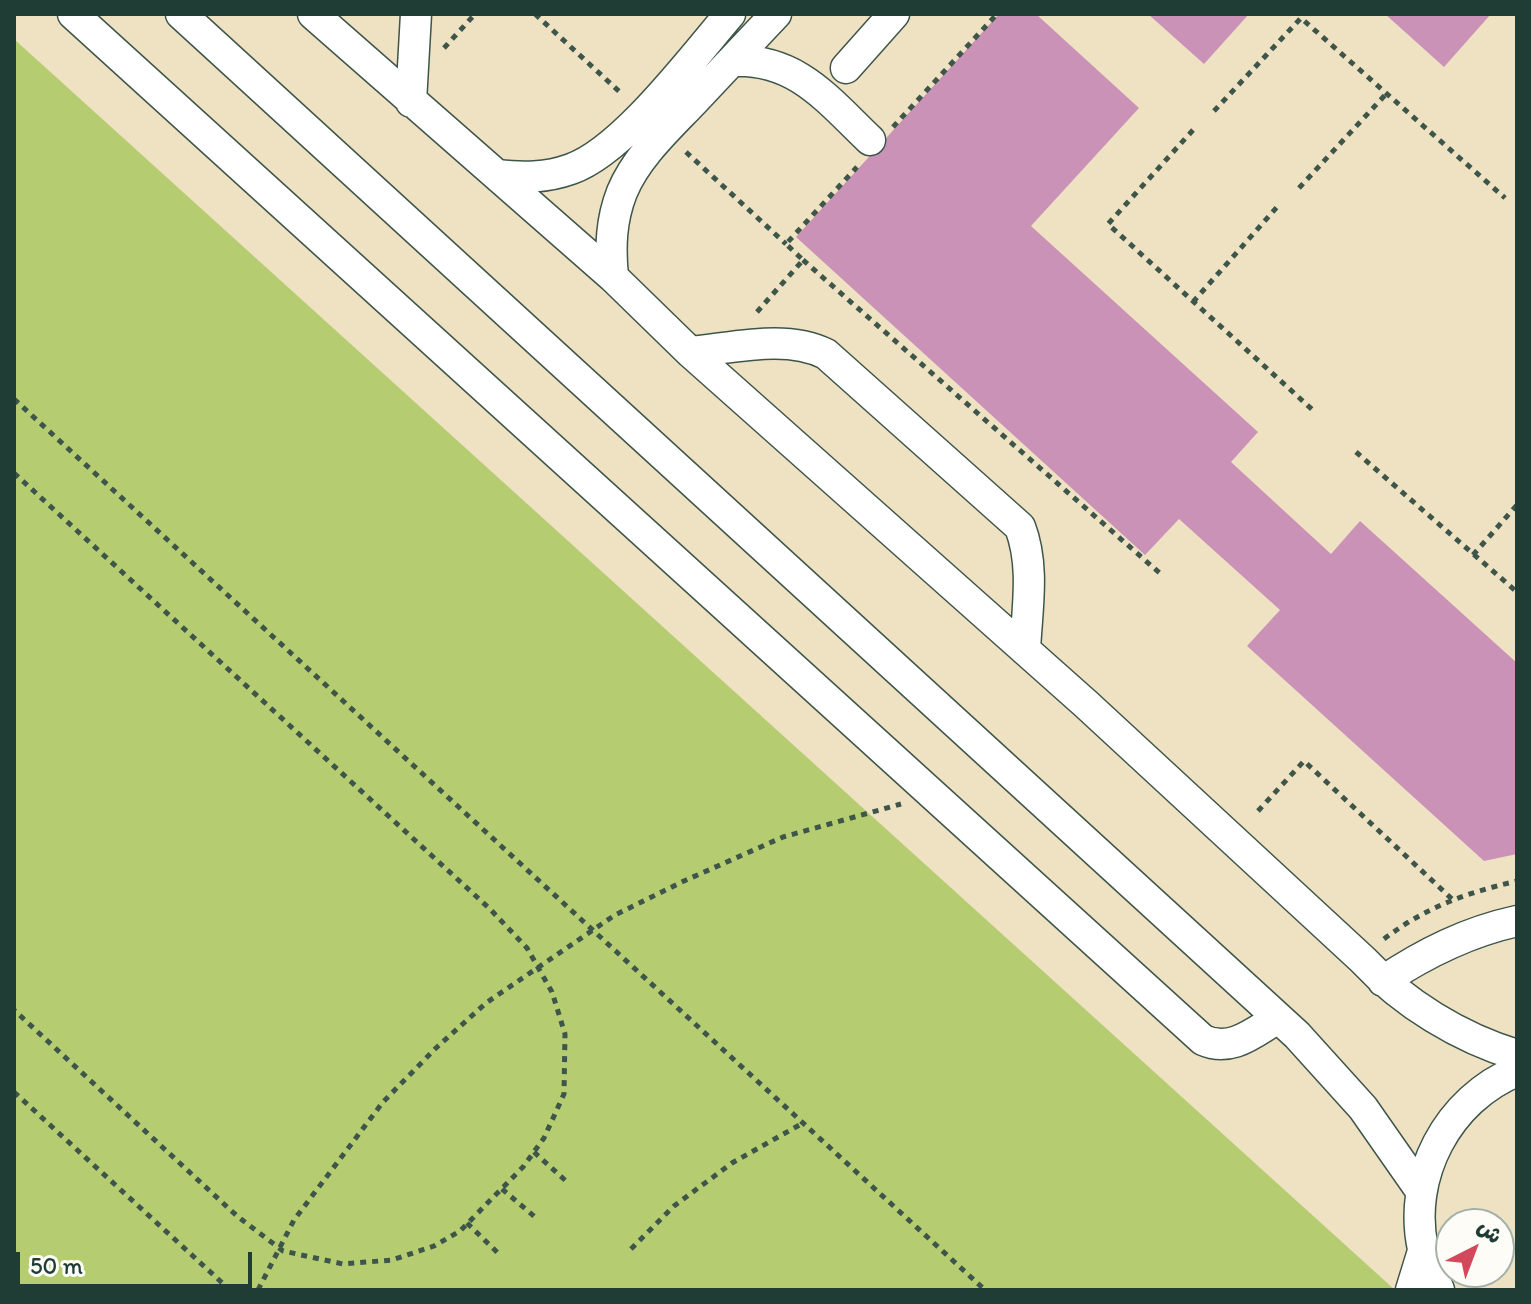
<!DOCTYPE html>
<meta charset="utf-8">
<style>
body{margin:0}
#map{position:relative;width:1531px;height:1304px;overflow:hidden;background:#efe2c3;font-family:Itim,"Playpen Sans Arabic",sans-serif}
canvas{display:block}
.frame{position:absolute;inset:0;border:16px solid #1f3d34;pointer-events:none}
.north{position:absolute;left:1435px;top:1208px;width:80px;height:80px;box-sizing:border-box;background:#fdfcf7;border:2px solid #a4b0a9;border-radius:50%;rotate:42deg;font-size:22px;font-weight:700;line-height:32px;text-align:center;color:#1f3d34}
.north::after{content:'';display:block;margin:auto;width:28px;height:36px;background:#d1495b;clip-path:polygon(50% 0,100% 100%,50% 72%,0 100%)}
.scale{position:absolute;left:16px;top:1252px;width:236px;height:36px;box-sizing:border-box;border:4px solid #1f3d34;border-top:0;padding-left:10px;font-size:24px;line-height:28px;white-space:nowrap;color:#1f3d34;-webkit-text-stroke:6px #fdfcf7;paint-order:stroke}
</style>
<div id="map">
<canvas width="1531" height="1304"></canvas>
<div class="frame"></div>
<div class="north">ش</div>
<div class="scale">50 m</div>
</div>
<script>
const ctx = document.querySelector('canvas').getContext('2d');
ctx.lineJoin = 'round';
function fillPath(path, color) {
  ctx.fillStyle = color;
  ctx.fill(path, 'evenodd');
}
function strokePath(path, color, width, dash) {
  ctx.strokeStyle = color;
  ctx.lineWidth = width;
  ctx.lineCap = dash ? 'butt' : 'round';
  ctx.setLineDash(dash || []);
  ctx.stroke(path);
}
const green = new Path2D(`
 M14,39L1395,1290H14Z`);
const building = new Path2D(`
 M999,14H1036L1139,108L1031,226L1258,432L1231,462L1331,554L1360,521L1517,663V854L1484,861L1247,646L1280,610L1179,519L1145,555L796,237Z
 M1148,14H1249L1204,64Z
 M1385,14H1491L1444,67Z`);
const path = new Path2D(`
 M535,14L623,95
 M444,48L475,14
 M1214,111L1301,18L1505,198
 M893,127L997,14
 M1193,130L1108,224L1316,413
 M686,152L786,244
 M1299,188L1386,94
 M803,260L1163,576
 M1193,302L1277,207
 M757,312L803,260L786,244L857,167
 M14,399L985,1290
 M1356,452L1517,592
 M14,473L490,909L527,948L552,992L565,1034L564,1094L544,1138L523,1167L460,1231L434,1246L392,1260L343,1264L283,1251L237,1216L14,1010
 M1473,555L1517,505
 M1258,811L1304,761L1452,899
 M1384,939C1426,907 1466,893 1517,881
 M14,1092L230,1290
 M534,1152L567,1182
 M502,1189L535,1217
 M467,1223L500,1255
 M631,1249L674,1206L732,1163L803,1123
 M258,1290L294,1220L383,1102L436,1048L486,1003L615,915L684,881L783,837L901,804`);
const minor = new Path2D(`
 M73,14L1203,1040C1232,1053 1254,1032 1278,1018
 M181,14L1297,1035L1363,1108L1421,1191
 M313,14L613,277L690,352L1086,704L1363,960C1403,1003 1460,1038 1517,1055
 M732,61C796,58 827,99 870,140
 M846,68L894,14
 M411,102L416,14
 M497,175C523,178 546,178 571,169C623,151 693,57 730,14
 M613,277C610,247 611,220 622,192C636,158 666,130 691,104C719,74 748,44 776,14
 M690,352C734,348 786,334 826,354L1020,527C1035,566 1027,609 1025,650
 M1383,981C1425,953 1467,932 1517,921
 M1411,1290L1423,1251
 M1439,1290C1434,1277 1426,1263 1423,1249C1407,1176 1448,1099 1517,1071`);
fillPath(green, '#b6cc70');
fillPath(building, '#cb92b8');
strokePath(minor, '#3e5649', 33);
strokePath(path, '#3e5649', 5, [6, 6]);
strokePath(minor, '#fff', 30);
</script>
